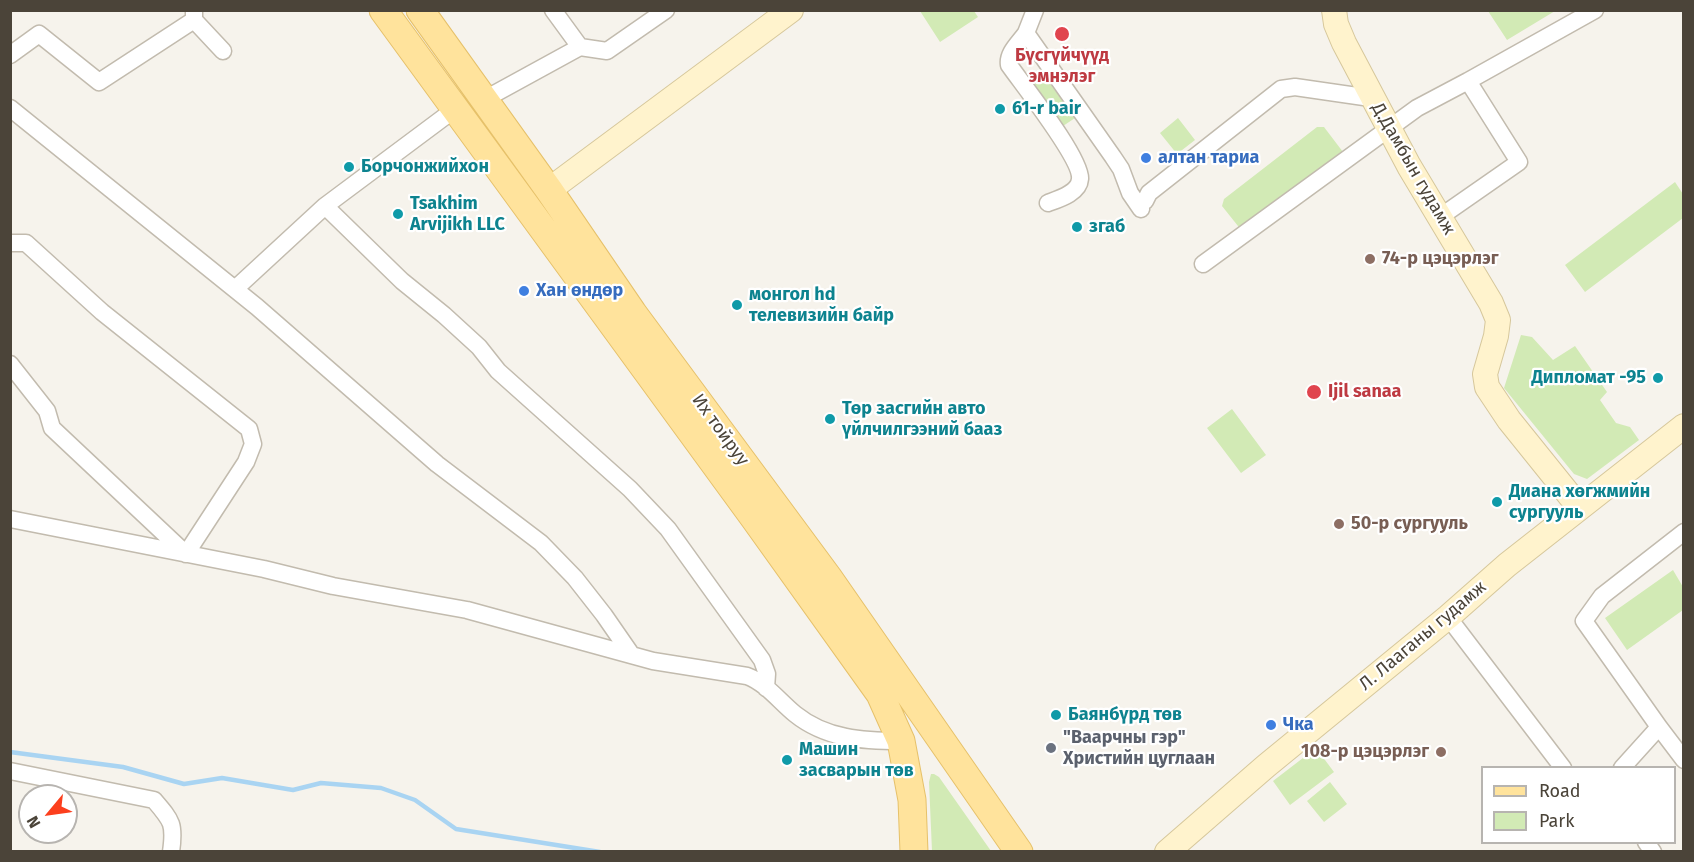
<!DOCTYPE html>
<meta charset="utf-8">
<style>
body{margin:0}
#map{position:relative;width:1694px;height:862px;overflow:hidden;background:#f6f3ec;font-family:"Fira Sans",sans-serif}
canvas{display:block}
.frame{position:absolute;inset:0;border:12px solid #4b4439;pointer-events:none}
.legend{position:absolute;left:1481px;top:766px;width:195px;height:78px;box-sizing:border-box;background:#fff;border:2px solid #b7b4b0;margin:0;padding:8px 10px;list-style:none;font-size:18px;color:#4b4439}
.legend li{display:flex;align-items:center;gap:12px;height:30px}
.legend b{width:30px;border:2px solid #b7b4b0}
.north{position:absolute;left:18px;top:784px;width:60px;height:60px;box-sizing:border-box;background:#fff;border:2px solid #b7b4b0;border-radius:50%;rotate:241deg;font-size:16px;font-weight:700;line-height:24px;text-align:center;color:#4b4439}
.north::after{content:'';display:block;margin:auto;width:21px;height:27px;background:#fc3f1d;clip-path:polygon(50% 0,100% 100%,50% 72%,0 100%)}
</style>
<div id="map">
<canvas width="1694" height="862"></canvas>
<div class="frame"></div>
<ul class="legend">
<li><b style="height:8px;background:#ffe39c"></b>Road</li>
<li><b style="height:16px;background:#d2eab5"></b>Park</li>
</ul>
<div class="north">N</div>
</div>
<script>
const ctx = document.querySelector('canvas').getContext('2d');
ctx.lineJoin = 'round';
function fillPath(path, color) {
  ctx.fillStyle = color;
  ctx.fill(path, 'evenodd');
}
function strokePath(path, color, width, dash) {
  ctx.strokeStyle = color;
  ctx.lineWidth = width;
  ctx.lineCap = dash ? 'butt' : 'round';
  ctx.setLineDash(dash || []);
  ctx.stroke(path);
}
function write(font, color, halo, rows, align = 'center') {
  ctx.font = font + ' "Fira Sans",sans-serif';
  ctx.lineWidth = 4.5;
  ctx.setLineDash([]);
  ctx.textBaseline = 'middle';
  ctx.strokeStyle = halo;
  ctx.fillStyle = color;
  for (const [text, x, y, turn = 0] of rows) {
    ctx.save();
    ctx.translate(x, y);
    ctx.rotate((+turn || 0) * Math.PI / 180);
    ctx.textAlign = isNaN(turn) ? turn : align;
    if (halo) ctx.strokeText(text, 0, 0);
    ctx.fillText(text, 0, 0);
    ctx.restore();
  }
}
const green = new Path2D(`
 M920,11H974L978,17L940,42Z
 M1488,11H1555L1507,40Z
 M1041,71L1075,118L1057,130L1024,82Z
 M1178,118L1195,140L1177,154L1160,133Z
 M1317,127H1324L1343,152L1242,231L1222,206L1224,199Z
 M1675,182L1683,194V218L1585,292L1565,265Z
 M1521,335L1532,337L1553,360L1575,346L1607,392L1600,400L1616,423L1630,427L1639,440L1587,479L1574,474L1504,388Z
 M1232,409L1266,455L1241,473L1207,428Z
 M1673,570L1683,587V610L1627,650L1605,618Z
 M1316,748L1334,772L1290,805L1273,781Z
 M931,774H934L939,777L991,851H932L929,782Z
 M1330,782L1347,804L1324,822L1307,801Z`);
const stream = new Path2D(`
 M10,752L123,767L184,784L222,778L293,790L321,783L381,788L415,800L456,829L600,852`);
const street = new Path2D(`
 M194,10V20L223,51
 M553,10L580,47
 M1035,10L1026,33L1113,157L1121,169L1130,193L1141,209
 M1026,33C1019,43 1007,53 1009,65C1023,85 1082,159 1080,179C1079,193 1059,199 1048,203
 M10,55L39,34L99,82L194,20
 M485,99L580,47L607,51L666,10
 M10,108L257,307L437,464L541,543L575,578L604,615L631,654
 M1145,201L1149,193L1281,89L1295,87L1364,97L1372,96
 M325,206L402,281L444,315L479,347L498,371L630,489L668,529L762,660L767,674L766,688
 M1440,217L1519,162L1468,81L1595,10
 M10,243H26L102,312L249,429L253,444L246,462L186,554L52,428L47,411L10,364
 M1203,264L1417,108L1468,81
 M235,289L325,206L455,109
 M10,519L264,569L333,586L467,610L653,661L747,676C766,683 779,701 795,714C826,739 863,741 901,741
 M1448,617L1563,768
 M1659,727L1684,760
 M1622,768L1659,727L1584,621L1602,596L1684,532
 M10,771L154,800C172,821 175,824 171,852
 M1646,842L1653,852`);
const secondary = new Path2D(`
 M1334,10L1336,24L1344,43L1409,166L1491,303L1498,320L1496,336L1485,374L1487,387L1509,420L1579,507
 M549,190L791,10
 M1167,852L1266,766L1448,617L1507,565L1684,426`);
const primary = new Path2D(`
 M383,10L754,518L880,694L901,741L912,800L914,852
 M420,10L549,190L633,313L828,577L1019,852`);
const markers = [
 [1062,34,8,"#e0444e"],
 [1000,109,6,"#0f9aa8"],
 [1146,158,6,"#3f7fe0"],
 [349,167,6,"#0f9aa8"],
 [398,214,6,"#0f9aa8"],
 [1077,227,6,"#0f9aa8"],
 [1370,259,6,"#8d6e63"],
 [524,291,6,"#3f7fe0"],
 [737,305,6,"#0f9aa8"],
 [1658,378,6,"#0f9aa8"],
 [1314,392,8,"#e0444e"],
 [830,419,6,"#0f9aa8"],
 [1497,502,6,"#0f9aa8"],
 [1339,524,6,"#8d6e63"],
 [1056,715,6,"#0f9aa8"],
 [1271,725,6,"#3f7fe0"],
 [1051,748,6,"#6b7280"],
 [1441,752,6,"#8d6e63"],
 [787,760,6,"#0f9aa8"]
];
const healthNames = [
 ["Бүсгүйчүүд",1062,56],
 ["эмнэлэг",1062,77],
 ["Ijil sanaa",1328,392,"left"]
];
const cultureNames = [
 ["61-r bair",1012,109],
 ["Борчонжийхон",361,167],
 ["Tsakhim",410,204],
 ["Arvijikh LLC",410,225],
 ["згаб",1089,227],
 ["монгол hd",749,295],
 ["телевизийн байр",749,316],
 ["Дипломат -95",1646,378,"right"],
 ["Төр засгийн авто",842,409],
 ["үйлчилгээний бааз",842,430],
 ["Диана хөгжмийн",1509,492],
 ["сургууль",1509,513],
 ["Баянбүрд төв",1068,715],
 ["Машин",799,750],
 ["засварын төв",799,771]
];
const shopNames = [
 ["алтан тариа",1158,158],
 ["Хан өндөр",536,291],
 ["Чка",1283,725]
];
const streetNames = [
 ["Д.Дамбын гудамж",1413,169,60],
 ["Их тойруу",720,430,54],
 ["Л. Лааганы гудамж",1423,636,-40]
];
const educationNames = [
 ["74-р цэцэрлэг",1382,259],
 ["50-р сургууль",1351,524],
 ["108-р цэцэрлэг",1429,752,"right"]
];
const worshipNames = [
 ["\"Ваарчны гэр\"",1063,738],
 ["Христийн цуглаан",1063,759]
];
fillPath(green, '#d2eab5');
strokePath(stream, '#a9d4f2', 4.5);
strokePath(street, '#c2bbae', 19);
strokePath(secondary, '#d6c79b', 26);
strokePath(primary, '#e6c16a', 29);
strokePath(street, '#fff', 16);
strokePath(secondary, '#fff3cd', 24);
strokePath(primary, '#ffe39c', 27);
for (const [x, y, r, color] of markers) {
  const dot = new Path2D();
  dot.arc(x, y, r, 0, 2 * Math.PI);
  ctx.fillStyle = color;
  ctx.fill(dot);
  strokePath(dot, '#fff', 2);
}
write('bold 18px', '#be3a42', '#fff', healthNames);
write('bold 18px', '#0d838f', '#fff', cultureNames, 'left');
write('bold 18px', '#366cbe', '#fff', shopNames, 'left');
write('18px', '#4b4439', '#fff', streetNames);
write('bold 18px', '#785e54', '#fff', educationNames, 'left');
write('bold 18px', '#5b616d', '#fff', worshipNames, 'left');
</script>
